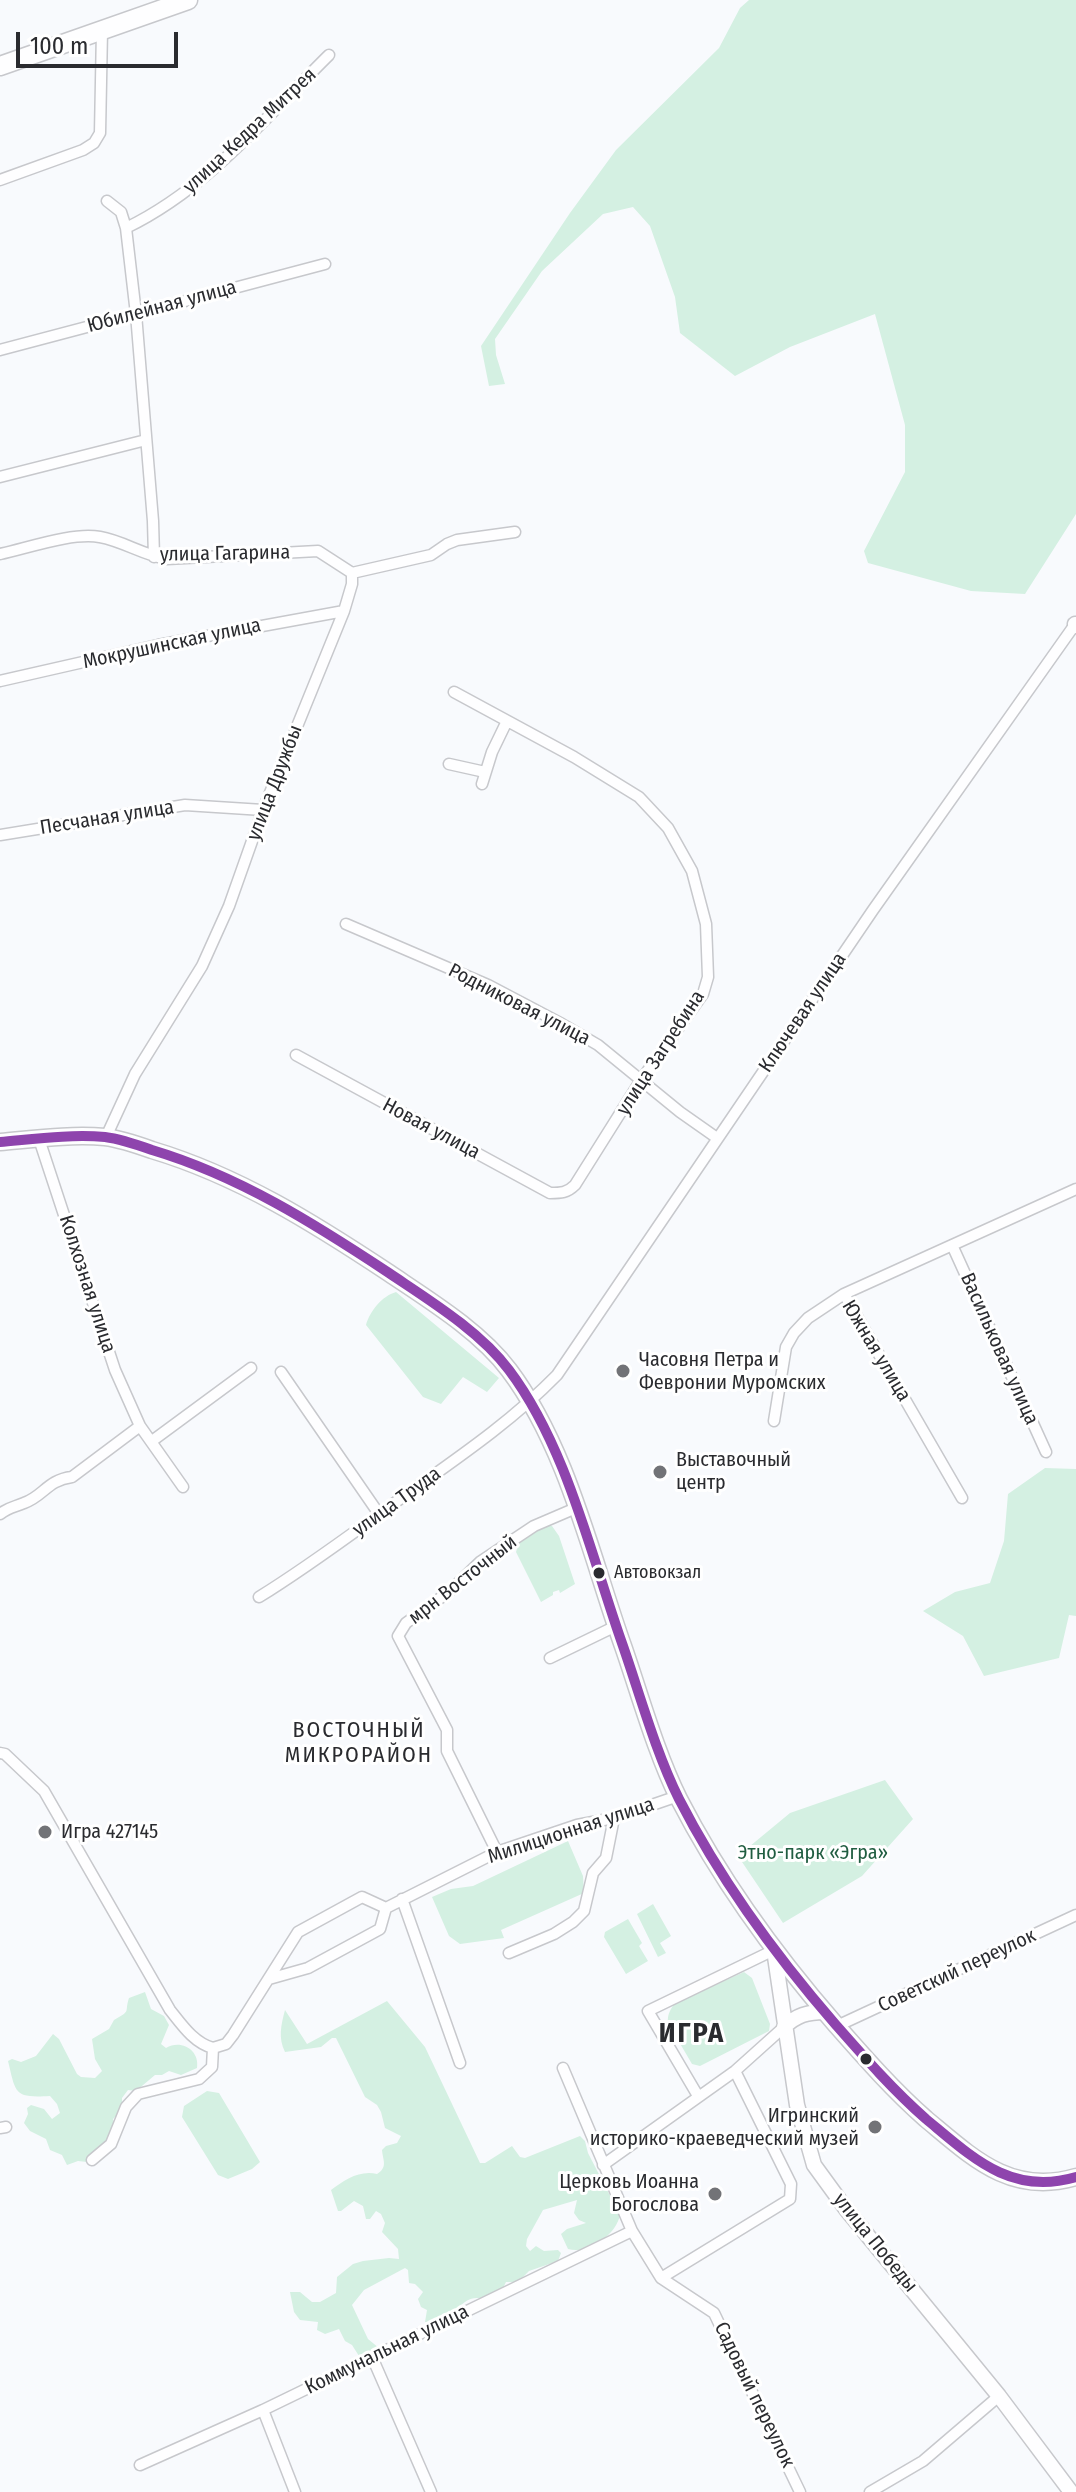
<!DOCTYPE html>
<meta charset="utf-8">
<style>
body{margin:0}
#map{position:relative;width:1076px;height:2492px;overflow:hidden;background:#f8fafd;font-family:"Fira Sans Condensed",sans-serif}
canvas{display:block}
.scale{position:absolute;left:16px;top:32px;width:162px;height:36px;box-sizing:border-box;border:4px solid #2a2b2f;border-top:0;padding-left:10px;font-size:24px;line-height:28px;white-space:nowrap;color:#2a2b2f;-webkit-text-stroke:6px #fff;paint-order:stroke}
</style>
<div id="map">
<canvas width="1076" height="2492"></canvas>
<div class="scale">100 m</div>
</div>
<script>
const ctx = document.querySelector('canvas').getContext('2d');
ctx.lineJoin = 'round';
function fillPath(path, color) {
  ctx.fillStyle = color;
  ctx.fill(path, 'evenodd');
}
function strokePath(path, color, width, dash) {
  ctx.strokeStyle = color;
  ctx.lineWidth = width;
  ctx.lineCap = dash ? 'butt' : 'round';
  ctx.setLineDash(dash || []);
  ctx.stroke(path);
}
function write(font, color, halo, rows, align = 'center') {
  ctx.font = font + ' "Fira Sans Condensed",sans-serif';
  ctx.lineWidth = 6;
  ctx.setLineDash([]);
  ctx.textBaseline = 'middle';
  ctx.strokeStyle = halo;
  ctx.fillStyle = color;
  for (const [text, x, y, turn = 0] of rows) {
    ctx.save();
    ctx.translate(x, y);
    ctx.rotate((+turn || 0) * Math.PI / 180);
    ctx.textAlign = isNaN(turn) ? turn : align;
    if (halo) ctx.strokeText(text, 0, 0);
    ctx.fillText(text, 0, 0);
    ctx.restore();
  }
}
const green = new Path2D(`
 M749,0H1076V514L1025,594L971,591L868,563L864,551L905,472V425L875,314L790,347L735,376L680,333L675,297L650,226L633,207L603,214L542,271L495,339L496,355L505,384L489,386L481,346L570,213L616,150L719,48L740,8Z
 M396,1292L499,1378L487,1392L463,1377L441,1404L423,1397L366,1325C370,1311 382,1296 396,1292Z
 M1045,1468L1076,1469V1616L1069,1615L1059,1658L984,1676L963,1636L923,1611L955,1592L990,1583L1004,1541L1008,1494Z
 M547,1525L552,1526L559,1536L575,1584L560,1593L559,1590L553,1592V1595L541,1602L516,1552L519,1542Z
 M885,1780L913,1819L862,1876L783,1923L738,1856L790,1813Z
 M568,1841L583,1876L584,1893L501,1930L504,1938L460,1944L449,1936L432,1897L451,1889L473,1886Z
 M653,1904L671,1936L660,1943L666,1953L658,1957L637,1914Z
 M628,1919L642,1943L639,1946L648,1961L626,1974L604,1937L605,1932Z
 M744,1972L752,1978L770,2024L769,2031L700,2066L692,2064L668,2023C667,2014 671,2008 676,2002Z
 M145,1992L151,2009L164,2016L169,2025L161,2044L166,2048C181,2039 200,2050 197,2068L181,2075L169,2071L162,2075H155L136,2091L128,2090L122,2098V2110L113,2119L116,2133L97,2156L87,2162L78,2161L67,2165L62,2155L50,2150L46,2139L30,2131L24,2123L28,2114L27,2108L31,2105L44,2109L52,2119L60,2113L57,2104L50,2096C14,2098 16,2094 8,2061L12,2059L21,2062L36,2056L53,2034L59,2039L77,2074L81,2077L95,2078L102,2071L95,2059L92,2039L109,2029L114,2020C132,2010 124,2013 129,1998Z
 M387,2001L425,2047L480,2163H485L512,2146L520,2157L525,2158L580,2136L585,2141L588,2153L620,2215C616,2235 588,2255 568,2249L561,2234L567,2229L586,2223L579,2220L574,2213L577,2200L543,2210L527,2239L526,2246L530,2251L536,2246L544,2251L558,2250L561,2253L558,2261L529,2271L518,2282H506L503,2288L484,2299C463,2293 459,2313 448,2316C438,2318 437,2317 430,2324L425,2322L427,2310L421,2307L418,2299L423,2292L415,2284L409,2283L408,2270L405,2268L364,2290L352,2305L368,2339L379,2348L370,2355L367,2353L359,2356L352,2345L345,2341L339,2329L325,2334L317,2330L318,2322L300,2320L294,2312L290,2292H300L312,2302H320L336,2293L337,2277L353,2264L363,2261L389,2258L399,2259L398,2249L382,2232L385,2223L381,2214L376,2211L370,2219H366L363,2206L354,2201L341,2211H338L331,2190C345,2180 359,2170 377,2174C388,2167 383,2161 382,2150L386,2146L397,2143L401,2136L385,2128L381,2112L377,2105L365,2097L336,2038H332L321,2047L285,2052C278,2038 281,2025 285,2010L307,2044Z
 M207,2091L219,2093L260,2162L252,2169L228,2179L218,2175L182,2117L184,2106Z`);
const street = new Path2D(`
 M0,180L83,150L94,143L100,133L102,30
 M107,201L121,212L126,228L136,314L153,521L154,557
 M126,228C207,189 266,117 329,55
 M0,350L325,264
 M0,477L146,440
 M0,554C28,548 72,532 100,537C123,541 143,555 167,559L318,551L352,573
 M352,573L431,555L447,544L457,540L515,532
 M0,681L158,645L344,611
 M449,764L485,772
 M482,784L492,752L507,721
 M0,835L185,805L263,810
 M346,924L488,985L562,1024L598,1045L680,1112L717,1138
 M296,1055L550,1193C561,1193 567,1193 575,1185L641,1080L703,994L708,977L706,924L692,871L668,828L639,797L574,757L454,692
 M106,1137L135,1074L202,966L229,906L263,810L344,611L352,584V573
 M39,1139L115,1370L140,1426L183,1487
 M952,1245L1046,1452
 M844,1294L962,1498
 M281,1372L379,1514
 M774,1421L786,1347L794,1333L808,1318L844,1294L1076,1189
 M152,1441L251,1368
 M0,1514C9,1507 15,1507 24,1503C44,1496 47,1480 72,1477L140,1426
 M259,1597C311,1565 358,1529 407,1494C459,1457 512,1421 557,1375L873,910L1076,623
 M550,1658L616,1626
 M0,1753L5,1754L44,1791L170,2010C182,2025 194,2043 213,2048
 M497,1852L447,1751V1730L398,1636L406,1623L450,1591L480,1562L534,1526L576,1508
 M402,1899L460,2063
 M509,1953L554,1934L573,1922L584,1911L593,1873L606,1858L614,1818
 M269,1979L308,1968L380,1929L386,1908
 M837,2026L1076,1915
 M213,2048L226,2044L233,2035L298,1932L362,1897L386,1908L497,1852L577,1825L614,1818L678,1796
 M563,2068L632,2231L661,2278L714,2313L800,2492
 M698,2096L648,2011L774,1950
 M0,2128L6,2127
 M92,2160L111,2144L126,2107L138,2094L199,2079L212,2067L213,2048
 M603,2165L735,2071L784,2027
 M661,2278L790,2199L791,2184L735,2071
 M372,2357L431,2492
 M263,2410L295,2492
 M140,2465L263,2410L632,2231
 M870,2492L923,2461L999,2396`);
const secondary = new Path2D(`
 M1075,624L1076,626
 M774,1950L797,2105L814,2165L846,2209L999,2396L1071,2492
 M784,2027C797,2015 807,2012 825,2012`);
const primary = new Path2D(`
 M0,1142C34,1139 71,1134 105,1137C121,1139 138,1145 152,1150C239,1176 315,1224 389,1273C429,1300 480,1331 509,1370C567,1447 591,1556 623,1646C640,1695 656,1753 679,1799C721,1881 776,1956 836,2025C865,2058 893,2090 926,2119C973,2158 1011,2196 1076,2177`);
const highway = new Path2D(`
 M0,66L188,0`);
const bus1 = new Path2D(`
 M0,1142C34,1139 71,1134 105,1137C121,1139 138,1145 152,1150C239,1176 315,1224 389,1273C429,1300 480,1331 509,1370C567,1447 591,1556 623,1646C640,1695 656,1753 679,1799C721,1881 776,1956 836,2025C865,2058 893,2090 926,2119C973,2158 1011,2196 1076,2177`);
const markers = [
 [623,1371,8,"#727377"],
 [660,1472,8,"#727377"],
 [599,1573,7,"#2a2b2f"],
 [45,1832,8,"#727377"],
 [866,2059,7,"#2a2b2f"],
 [875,2127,8,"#727377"],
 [715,2194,8,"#727377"]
];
const busNames = [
 ["Автовокзал",614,1573]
];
const streetNames = [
 ["улица Кедра Митрея",250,131,-43],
 ["Юбилейная улица",162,307,-15],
 ["улица Гагарина",225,554,-1],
 ["Мокрушинская улица",172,644,-12],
 ["улица Дружбы",275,783,-69],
 ["Песчаная улица",107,818,-9],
 ["Родниковая улица",519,1005,27],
 ["Ключевая улица",803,1013,-56],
 ["улица Загребина",661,1053,-57],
 ["Новая улица",431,1129,28],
 ["Колхозная улица",87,1284,72],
 ["Васильковая улица",999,1349,66],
 ["Южная улица",876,1351,59],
 ["улица Труда",397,1502,-36],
 ["мрн Восточный",463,1580,-38],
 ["Милиционная улица",571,1831,-18],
 ["Советский переулок",957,1971,-25],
 ["улица Победы",875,2243,51],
 ["Коммунальная улица",387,2350,-26],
 ["Садовый переулок",754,2395,64]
];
const poiNames = [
 ["Часовня Петра и",639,1360],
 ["Февронии Муромских",639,1383],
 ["Выставочный",676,1460],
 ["центр",676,1483],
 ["Игра 427145",61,1832],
 ["Игринский",859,2116,"right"],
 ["историко-краеведческий музей",859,2139,"right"],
 ["Церковь Иоанна",699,2182,"right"],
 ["Богослова",699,2205,"right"]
];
const parkNames = [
 ["Этно-парк «Эгра»",813,1853]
];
const neighbourhoodNames = [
 ["ВОСТОЧНЫЙ",359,1731],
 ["МИКРОРАЙОН",359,1756]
];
const districtNames = [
 ["ИГРА",692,2034]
];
fillPath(green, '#d4f0e2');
strokePath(street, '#c7c8cc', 13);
strokePath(secondary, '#c7c8cc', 17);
strokePath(primary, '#c7c8cc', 19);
strokePath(highway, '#c7c8cc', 21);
strokePath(street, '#fefeff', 10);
strokePath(secondary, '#fefeff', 14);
strokePath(primary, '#fefeff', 16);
strokePath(highway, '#fefeff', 18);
strokePath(bus1, '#8e44ad', 10);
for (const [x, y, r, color] of markers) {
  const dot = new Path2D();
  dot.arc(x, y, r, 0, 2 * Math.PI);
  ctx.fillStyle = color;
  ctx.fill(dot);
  strokePath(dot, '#fff', 3);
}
write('18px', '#2a2b2f', '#fff', busNames, 'left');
write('20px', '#2a2b2f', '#fff', streetNames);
write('20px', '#2a2b2f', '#fff', poiNames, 'left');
write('20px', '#205d41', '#fff', parkNames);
ctx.letterSpacing = '2px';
write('22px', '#2a2b2f', '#fff', neighbourhoodNames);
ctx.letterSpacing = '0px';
ctx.letterSpacing = '2px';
write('bold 28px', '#2a2b2f', '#fff', districtNames);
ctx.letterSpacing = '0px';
</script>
